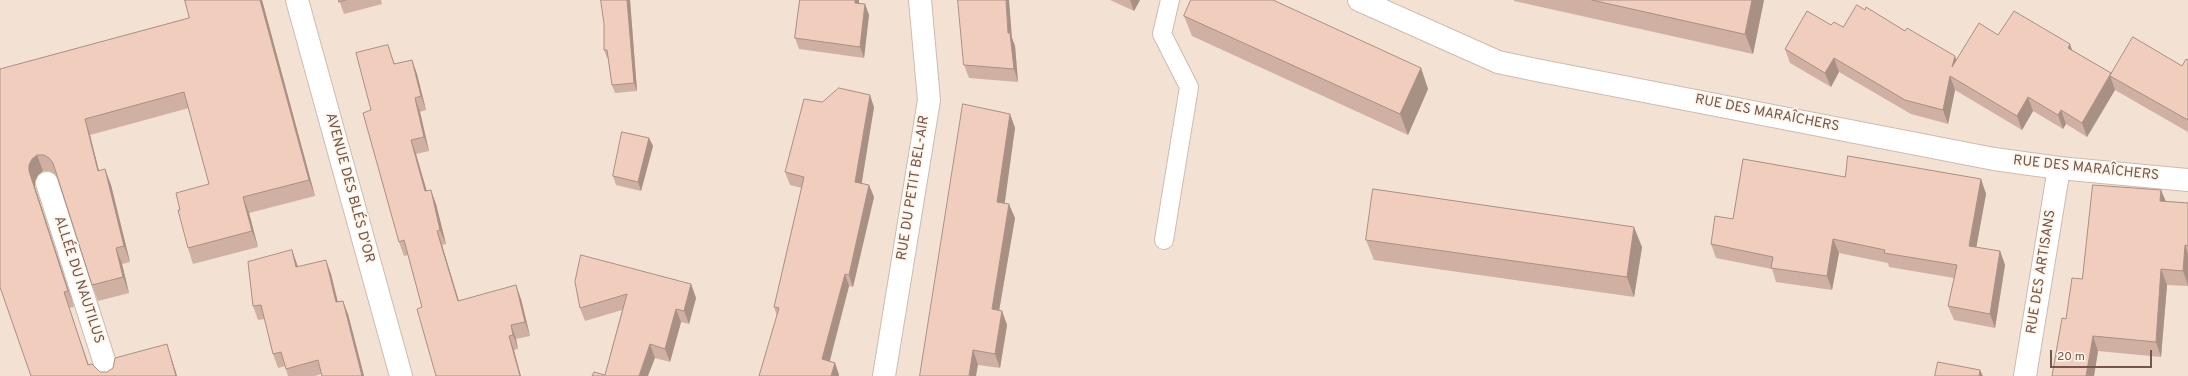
<!DOCTYPE html>
<meta charset="utf-8">
<style>
body{margin:0}
#map{position:relative;width:2188px;height:376px;overflow:hidden;background:#fcf1e5;font-family:Overpass,sans-serif}
canvas{display:block}
.scale{position:absolute;left:2050px;top:350px;width:102px;height:18px;box-sizing:border-box;border:2px solid #74564b;border-top:0;padding-left:5px;font-size:12px;line-height:14px;white-space:nowrap;color:#74564b;-webkit-text-stroke:3px #fff5eb;paint-order:stroke}
</style>
<div id="map">
<canvas width="2188" height="376"></canvas>
<div class="scale">20 m</div>
</div>
<script>
const ctx = document.querySelector('canvas').getContext('2d');
ctx.lineJoin = 'round';
function fillPath(path, color) {
  ctx.fillStyle = color;
  ctx.fill(path, 'evenodd');
}
function strokePath(path, color, width, dash) {
  ctx.strokeStyle = color;
  ctx.lineWidth = width;
  ctx.lineCap = dash ? 'butt' : 'round';
  ctx.setLineDash(dash || []);
  ctx.stroke(path);
}
function write(font, color, halo, rows, align = 'center') {
  ctx.font = font + ' Overpass,sans-serif';
  ctx.lineWidth = 3.5;
  ctx.setLineDash([]);
  ctx.textBaseline = 'middle';
  ctx.strokeStyle = halo;
  ctx.fillStyle = color;
  for (const [text, x, y, turn = 0] of rows) {
    ctx.save();
    ctx.translate(x, y);
    ctx.rotate((+turn || 0) * Math.PI / 180);
    ctx.textAlign = isNaN(turn) ? turn : align;
    if (halo) ctx.strokeText(text, 0, 0);
    ctx.fillText(text, 0, 0);
    ctx.restore();
  }
}
const residential = new Path2D(`
 M0,0H2188V376H0Z`);
const service = new Path2D(`
 M1164,240L1189,87L1162,34L1170,0`);
const minor = new Path2D(`
 M297,0L401,376
 M1359,0L1498,62L1536,70L1994,159L2059,168L2188,180
 M47,183L109,376
 M884,376L929,100L920,0
 M2025,376L2059,168`);
const wall = new Path2D(`
 M185,0H262L315,196L249,213L258,247L193,264L188,248L180,210L209,184L189,108L90,135L99,171L105,169L111,185L130,262L122,264L129,293L98,301L92,285L57,177L55,174L49,171H43L38,175L35,181V187L74,307L69,308L89,365L100,372H107L172,360L177,376H31L0,69L189,18Z
 M339,0H381L382,4L344,14Z
 M630,0L637,91L615,93L612,85L608,58H607L604,50Z
 M800,0H859V3L865,4L869,15L864,58L799,49L795,38Z
 M1110,0H1140L1134,11Z
 M1514,0H1764L1753,54L1514,1Z
 M1865,10L1905,31L1956,60L1998,35L2072,50L2111,73L2182,66L2188,60V132L2115,90L2087,137L2066,124L2063,129L2033,111L2022,130L1955,90L1948,124L1911,114L1839,72L1831,87L1790,63L1785,49L1831,25L1843,27Z
 M1184,16L1421,68L1428,89L1408,135L1192,36Z
 M1012,38L1015,46L1018,82L969,78L964,65Z
 M393,60L395,64L412,60L417,74L426,110L420,112L429,151L416,154L426,191L436,204L446,244L442,245L459,301L521,299L530,336L516,339L518,349L514,350L422,307L408,255L404,256L399,242L371,110Z
 M822,102L874,107L861,183L869,185L874,197L853,287L849,286L830,361L835,363L839,375L777,316L774,307L802,188L790,185L785,172Z
 M1010,114L1015,128L1004,203L1015,218L999,310L1002,311L1007,325L1000,368L978,365L920,376Z
 M649,138L653,146L641,191L616,185L613,176Z
 M1845,177L1981,179L1986,194L1976,247L2000,251L2005,265L1995,328L1954,320L1948,306L1954,278L1889,267L1888,263L1839,253L1832,290L1776,282L1772,269L1716,258L1711,244L1733,219Z
 M2161,190L2166,201L2188,203V286L2167,285L2161,357L2098,351L2094,376H2052L2082,279Z
 M1366,240L1642,247L1634,297L1374,260Z
 M292,250L298,267L331,274L338,302L348,314L364,376H322L321,374L315,376H288L285,366L278,368L273,354L265,319L258,320L253,306Z
 M575,282L691,284L696,298L689,324L681,322L670,362L655,358L605,375L622,310L585,321L580,308Z`);
const shadedWall = new Path2D(`
 M260,0H262L315,196L309,180Z
 M627,0H630L637,91L634,83Z
 M855,0H859V14L855,3Z
 M1006,0H1009L1012,38L1015,46L1018,82L1014,69L1008,33Z
 M1130,0H1140L1134,11Z
 M1752,0H1764L1753,54L1745,34Z
 M865,4L869,15L864,58L860,47Z
 M2070,44L2075,58L2068,48Z
 M1955,56L1960,70L1958,81L1952,67Z
 M1834,58L1839,72L1831,87L1825,73Z
 M412,60L417,74L426,110L421,96Z
 M1421,68L1428,89L1408,135L1400,114Z
 M1950,76L1955,90L1948,124L1943,110Z
 M2110,76L2115,90L2087,137L2082,123Z
 M870,95L874,107L860,194L855,182Z
 M2028,97L2033,111L2022,130L2017,116Z
 M415,98L420,112L429,151L424,137Z
 M2061,110L2066,124L2063,129L2058,115Z
 M1010,114L1015,128L1003,216L997,202Z
 M85,119L90,135L103,187L98,171Z
 M649,138L653,146L641,191L638,182Z
 M411,140L416,154L431,205L425,191Z
 M37,155L43,171L38,175L35,181V187L74,307L68,291L29,171V165L32,159Z
 M105,169L111,185L130,262L124,246Z
 M1981,179L1986,194L1974,260L1969,246Z
 M869,185L874,197L853,287L849,275Z
 M431,190L436,204L446,244L440,230Z
 M2161,190L2167,205L2160,201Z
 M243,197L249,213L258,247L252,231Z
 M1009,204L1015,218L997,323L992,309Z
 M1634,227L1642,247L1634,297L1627,277Z
 M437,231L442,245L463,315L458,301Z
 M1833,239L1839,253L1832,290L1827,276Z
 M2185,245L2188,254V285L2183,271Z
 M116,248L122,264L129,293L123,277Z
 M292,250L297,264L301,281L296,267Z
 M2000,251L2005,265L1995,328L1990,314Z
 M326,260L331,274L341,316L336,302Z
 M2161,269L2167,285L2161,357L2156,342Z
 M845,274L849,286L827,371L822,359Z
 M691,284L696,298L689,324L684,311Z
 M516,285L521,299L530,336L525,322Z
 M343,301L348,314L364,376H362Z
 M676,309L681,322L670,362L665,349Z
 M1002,311L1007,325L1000,368L995,354Z
 M511,325L516,339L518,349L513,335Z
 M509,336L514,350L521,376H520Z
 M2093,336L2098,351L2094,376H2086Z
 M167,344L177,376H176Z
 M650,344L655,358L648,376H639Z
 M973,350L978,365L976,376H969Z
 M835,363L839,375V376H831Z
 M1980,370L1983,376H1979Z`);
const building = new Path2D(`
 M185,0H260L309,180L243,197L252,231L188,248L178,210H180L176,193L209,184L184,92L85,119L98,171L105,169L124,246L116,248L123,277L92,285L53,163L49,158L44,155H37L32,159L29,165V171L68,291L64,292L88,365L92,364L100,372H107L113,368L115,358L167,344L176,376H31L0,287V69L189,18Z
 M339,0H346L339,2Z
 M601,0H627L634,83L612,85L607,50H604V24Z
 M800,0H855V3L865,4L860,47L795,38Z
 M958,0H1006L1008,33H1010L1014,69L964,65Z
 M1191,0H1273L1421,68L1400,114L1184,16Z
 M1592,0H1752L1745,34Z
 M1857,5L1865,10L1866,7L1905,31L1907,28L1955,56L1952,67L1979,23L1998,35L2014,11L2070,44L2068,48L2111,73L2082,123L2061,110L2058,115L2028,97L2017,116L1950,76L1943,110L1905,100L1834,58L1825,73L1785,49L1807,11L1831,25L1834,22L1843,27Z
 M2133,37L2182,66L2186,59L2188,60V120L2110,76Z
 M388,45L394,64L412,60L421,96L415,98L424,137L411,140L425,191L431,190L440,230L437,231L458,301L516,285L525,322L511,325L513,335L509,336L520,376H436L417,309L422,307L404,240L399,242L363,113L371,110L356,53Z
 M839,88L870,95L855,182L869,185L849,275L845,274L822,359L835,363L831,376H759L779,308L774,307L804,177L785,172L804,99L822,102Z
 M963,104L1010,114L997,202L1009,204L992,309L1002,311L995,354L973,350L969,376H920Z
 M622,132L649,138L638,182L613,176Z
 M1848,156L1981,179L1969,246L2000,251L1990,314L1948,306L1957,265L1884,253L1885,250L1833,239L1827,276L1771,268L1773,257L1711,244L1715,216L1733,219L1743,159L1845,177Z
 M2093,185L2161,190L2160,201L2188,203V246L2185,245L2183,271L2161,269L2156,342L2093,336L2086,376H2052L2062,318L2066,319L2072,278L2082,279Z
 M1373,189L1634,227L1627,277L1366,240Z
 M292,250L296,267L326,260L336,302L343,301L362,376H322L318,360L286,369L281,352L273,354L261,305L253,306L248,262Z
 M581,255L691,284L684,311L676,309L665,349L650,344L639,376H592L594,372L605,375L627,294L580,308L575,282Z
 M1938,362L1980,370L1979,376H1935Z`);
const streetNames = [
 ["RUE DES MARAÎCHERS",1767,114,11],
 ["RUE DES MARAÎCHERS",2086,169,6],
 ["AVENUE DES BLÉS D'OR",349,188,75],
 ["RUE DU PETIT BEL-AIR",914,188,-81],
 ["RUE DES ARTISANS",2042,272,-81],
 ["ALLÉE DU NAUTILUS",78,280,72]
];
fillPath(residential, '#f3e2d3');
strokePath(service, '#cfbaaf', 20);
strokePath(minor, '#cfbaaf', 24);
strokePath(service, '#fff', 18);
strokePath(minor, '#fff', 22);
fillPath(wall, '#cfb0a3');
fillPath(shadedWall, '#a99084');
fillPath(building, '#f1cdbd');
strokePath(building, '#a99084', 1);
write('14px', '#74564b', '#fff5eb', streetNames);
</script>
